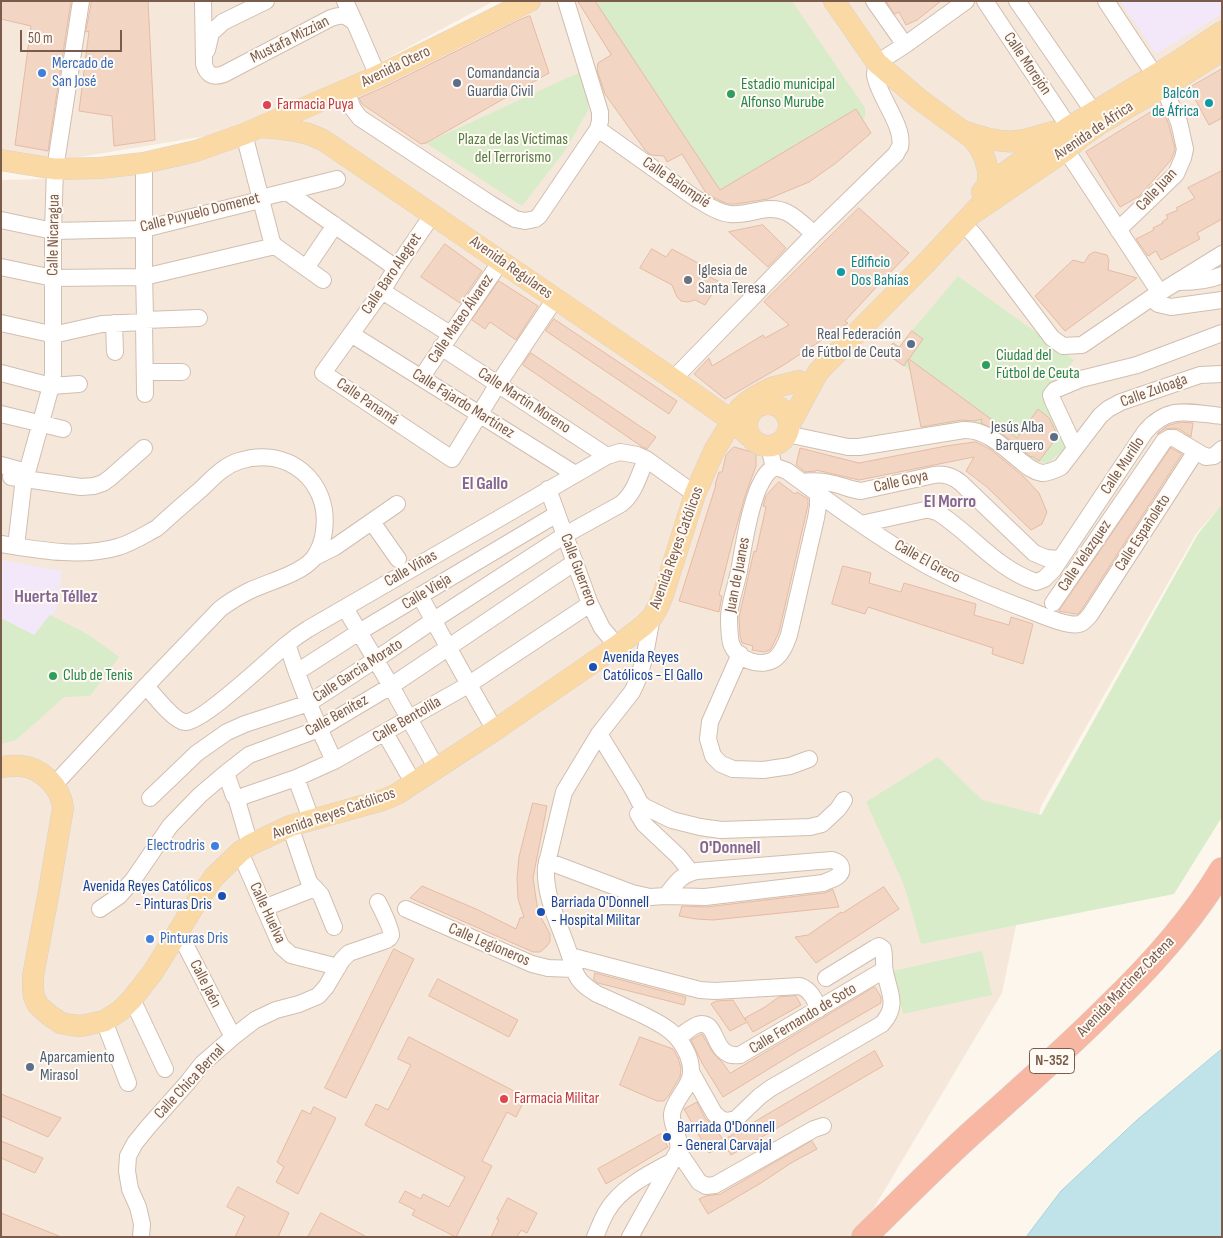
<!DOCTYPE html>
<meta charset="utf-8">
<style>
body{margin:0}
#map{position:relative;width:1223px;height:1238px;overflow:hidden;background:#fdf6ec;font-family:"Sofia Sans Condensed",sans-serif}
canvas{display:block}
.frame{position:absolute;inset:0;border:2px solid #7a5c4d;pointer-events:none}
.scale{position:absolute;left:20px;top:30px;width:102px;height:22px;box-sizing:border-box;border:2px solid #7a5c4d;border-top:0;padding-left:6px;font-size:15px;line-height:18px;white-space:nowrap;color:#7a5c4d;-webkit-text-stroke:4px #fffaf3;paint-order:stroke}
</style>
<div id="map">
<canvas width="1223" height="1238"></canvas>
<div class="frame"></div>
<div class="scale">50 m</div>
</div>
<script>
const ctx = document.querySelector('canvas').getContext('2d');
ctx.lineJoin = 'round';
function fillPath(path, color) {
  ctx.fillStyle = color;
  ctx.fill(path, 'evenodd');
}
function strokePath(path, color, width, dash) {
  ctx.strokeStyle = color;
  ctx.lineWidth = width;
  ctx.lineCap = dash ? 'butt' : 'round';
  ctx.setLineDash(dash || []);
  ctx.stroke(path);
}
function write(font, color, halo, rows, align = 'center') {
  ctx.font = font + ' "Sofia Sans Condensed",sans-serif';
  ctx.lineWidth = 4;
  ctx.setLineDash([]);
  ctx.textBaseline = 'middle';
  ctx.strokeStyle = halo;
  ctx.fillStyle = color;
  for (const [text, x, y, turn = 0] of rows) {
    ctx.save();
    ctx.translate(x, y);
    ctx.rotate((+turn || 0) * Math.PI / 180);
    ctx.textAlign = isNaN(turn) ? turn : align;
    if (halo) ctx.strokeText(text, 0, 0);
    ctx.fillText(text, 0, 0);
    ctx.restore();
  }
}
const residential = new Path2D(`
 M1,1H494L260,127L56,161L1,150Z
 M504,1H1222V504L1196,534L1041,806L1002,993L862,1228L852,1237H1V180L43,179L199,149L262,132Z`);
const education = new Path2D(`
 M1120,1H1222V14L1156,54Z
 M1,560L62,571L56,610L34,635L1,618Z`);
const green = new Path2D(`
 M578,1H792L865,108V117L802,178L745,204L712,203L682,154L667,162L664,156L648,154L596,81L598,63L611,55Z
 M586,70L588,110L567,148L522,206L426,143L569,77Z
 M958,276L1074,360L1048,396L1070,445L1048,463L1035,462L1019,450L1016,453L972,421L945,426L940,424L921,428L910,370L885,353L893,343L900,347L912,331Z
 M1222,504V817L1174,894L921,944L904,885L866,802L938,757L982,800L1041,815L1198,534Z
 M50,615L89,635L119,657L90,696L64,697L16,740L1,744V618L34,635Z
 M982,951L992,995L903,1014L893,971Z`);
const water = new Path2D(`
 M1222,1049V1237H1026L1061,1191L1137,1120Z`);
const building = new Path2D(`
 M1,1H71L48,151L15,145L31,26L1,19Z
 M92,1H148L155,140L114,146L112,116L79,111L89,31L86,32Z
 M578,1H595L720,190L856,109L871,133L836,163L809,182L768,199L736,204H728L721,201L706,193L682,154L667,162L664,156L651,155L645,150L605,94L597,70L598,63L611,55Z
 M886,1H941L917,20L906,25L899,12L895,14Z
 M530,16L549,73L426,143L421,144L362,104L359,98L384,87L519,20Z
 M1222,69V118L1209,125L1189,88Z
 M1161,106L1169,125L1175,149L1173,155L1171,160L1144,191L1138,197L1120,207L1086,152Z
 M1222,171V219L1197,233L1200,239L1161,260L1156,251L1148,256L1136,239L1154,230L1153,228L1163,223L1162,222L1168,218L1166,215L1178,210L1176,208L1195,198L1188,188Z
 M859,208L909,253L881,282L845,321L848,323L782,366L725,399L694,374L709,358L712,366L763,335L765,338L789,325L764,302Z
 M763,225L786,248L768,267L729,232Z
 M445,244L482,271L460,303L421,277Z
 M652,249L666,257L672,249L713,271L710,277L720,282L705,305L695,300L688,302L681,301L677,297L672,285L640,268Z
 M1095,252L1107,255L1109,260L1108,270L1137,278L1065,331L1035,296L1073,260L1084,263L1089,255Z
 M499,281L538,306L516,340L490,322L485,329L472,320Z
 M554,319L677,401L669,414L546,331Z
 M912,331L923,339L909,359L1017,438L1038,409L1049,418L1058,436L1039,461L1032,456L1031,457L1000,432L981,423L982,419L974,421L962,420L921,427L908,359L904,366L885,353L893,343L899,347Z
 M531,353L656,437L647,449L641,446L523,365Z
 M1181,422L1193,423L1191,437L1179,429L1174,428L1164,429L1157,434L1167,426Z
 M976,442L990,449L1023,476L1039,493L1047,512L1042,524L1031,530L987,487L966,471L974,457L859,480L816,470V471L805,472L796,465L800,448L859,463L946,446Z
 M734,447L756,453V466L745,496L733,539L719,595L722,596L719,612L679,601L716,485H715L719,472H722L726,455Z
 M1171,448L1182,454L1082,609L1078,614H1075L1059,611Z
 M779,482L795,494L797,492L808,499V505L779,632L772,647L770,650L764,652L752,650L753,646L742,643L740,635L739,617L754,551L756,552L766,507L763,506L766,496Z
 M843,566L871,573L869,583L901,592L904,583L976,604L974,615L1009,625L1011,617L1033,624L1023,664L992,654L993,648L868,607L865,614L832,604Z
 M533,803L547,806L533,878L538,912L550,934V942L546,947L540,952H533L410,898L422,886L476,909L516,929L520,918L524,917L518,899L517,878L519,857Z
 M884,887L899,909L816,963L795,937L808,935L841,912L842,913Z
 M833,890L839,907L713,920L696,919L679,916L682,906L706,907L824,893Z
 M394,949L414,959L346,1098L325,1088Z
 M595,973L686,997L684,1005L598,983L594,980Z
 M438,979L518,1020L509,1037L429,996Z
 M875,987L881,997V1003L798,1051L723,1097L702,1063L691,1040L702,1034L713,1053L722,1062L730,1073Z
 M796,996L801,1005L753,1032L747,1022L730,1031L711,1004L716,1001L733,1000L746,1021L745,1018L765,1007L779,997Z
 M409,1037L514,1091L513,1093L525,1099L516,1117L507,1112L482,1161L492,1166L456,1237L412,1215L415,1210L399,1202L405,1191L421,1199L423,1194L449,1207L465,1177L365,1125L376,1104L388,1110L411,1065L398,1059Z
 M640,1037L673,1049L678,1058L681,1068L680,1077L669,1095L664,1101H657L620,1085Z
 M875,1051L883,1066L731,1155L725,1145L709,1153L684,1109L697,1102L705,1118L715,1127L723,1140Z
 M1,1094L61,1118L48,1137L1,1116Z
 M314,1107L336,1118L298,1194L276,1182L284,1167L277,1162L302,1110L310,1114Z
 M661,1134L668,1147L606,1184L598,1169Z
 M1,1141L43,1158L35,1173L1,1158Z
 M812,1141L817,1149L791,1163L761,1183L708,1214L699,1199L706,1196L720,1194Z
 M238,1187L289,1213L278,1237H235L245,1216L227,1207Z
 M508,1198L537,1213L527,1233L521,1230L517,1237H491L499,1220L497,1219Z
 M1,1213L59,1236V1237H1Z
 M321,1213L367,1237H308Z`);
const minor = new Path2D(`
 M203,1L204,64C207,75 213,78 224,74L331,18C342,14 346,15 355,23L378,76
 M345,1L355,23
 M874,1L905,45
 M985,1L1069,127
 M1017,1L1093,111
 M1106,1L1154,74
 M207,50L211,33L223,22L266,1
 M346,90L353,109L360,118L489,203L515,219L525,221L535,219L539,216L598,129L600,121V112L566,1
 M598,129L695,198C706,204 718,213 730,214C740,215 751,212 761,210C786,205 796,218 814,234
 M244,134L272,242L275,246L323,280
 M1066,150L1160,293
 M287,192L396,268
 M433,214L396,268L382,291L323,373L452,459L498,384L555,299
 M1,220L53,231L144,229L260,200L265,197L337,179
 M963,223L975,236L1052,338L1063,346L1082,345L1151,298L1222,254
 M1118,230L1176,174L1183,158L1185,149L1179,122L1163,87
 M1,267L53,278L144,277L275,246
 M306,268L335,225
 M1180,282C1195,282 1208,281 1222,275
 M382,291L450,334
 M1151,298L1158,304L1171,307L1222,300
 M145,320L199,318
 M144,322L145,394
 M1,323L46,333L57,334L102,324L144,322L145,318L144,272V163
 M114,323L115,352
 M351,334L575,474
 M441,347L607,456
 M145,372H182
 M1,373L51,386L79,384
 M421,378L501,261
 M673,379L685,367L814,234L896,154C897,152 899,148 900,147C905,127 878,96 875,75C875,72 876,67 877,63L905,45L966,1
 M1,414L63,429
 M787,434L848,447H859L964,430C987,429 1005,449 1022,462C1028,467 1034,472 1042,473C1049,473 1055,470 1061,467L1100,416L1108,409L1121,402L1200,375L1222,374
 M769,446L774,468
 M1075,448L1053,401L1051,395L1055,390L1081,379L1137,365L1222,333
 M1,465L23,471L28,469L51,386L53,374V231L55,169L81,1
 M774,468H779L787,471C832,504 877,537 926,565C959,583 996,598 1031,611C1041,615 1069,627 1079,624C1084,623 1087,618 1090,615L1196,451
 M774,468C766,471 762,481 758,489C748,515 744,544 739,571C736,586 730,602 729,616C729,625 729,635 731,643C736,660 762,669 776,658C783,652 786,643 789,635L816,518L818,506V494
 M11,477L81,487L94,486L103,483L110,478L144,448
 M802,482C811,481 821,481 830,483C841,485 851,490 861,491L934,475C945,473 953,476 961,483L1034,553L1046,558L1060,559
 M548,489L590,604L602,628L617,646
 M372,522L398,559
 M861,524L925,510H930L937,512C972,534 995,568 1036,582L1044,579L1053,570L1145,432C1169,404 1189,413 1222,416
 M1,544C39,550 81,558 118,547C132,543 144,535 157,528C171,515 185,503 200,490C212,479 223,466 239,461C287,445 331,481 324,531C323,540 319,551 313,559C300,574 268,582 249,591C239,596 229,602 220,609L146,686L54,785
 M16,546L24,478
 M315,557L335,547L397,504
 M420,596C445,641 469,686 495,730
 M1053,603L1164,441L1169,438H1174L1206,457L1214,456L1222,449
 M345,608L391,686L437,769
 M287,644C300,684 316,723 334,761
 M740,654L710,722L708,739L713,756L721,764L733,769L763,770L790,766L809,759
 M297,672L359,632L557,514
 M146,686C154,695 174,721 185,722C202,723 270,658 286,645C293,639 300,634 308,629L607,456L620,452L637,455L646,459L695,494
 M385,733L414,784
 M599,734L634,791L640,803L645,807L672,820L700,827L721,830L810,827L822,824L838,809L844,800
 M226,773L234,796L238,798L296,778L334,761L468,685L590,604
 M296,778L311,819
 M236,797L250,845
 M150,798L197,753L227,732L245,724L309,703L375,660L434,620L565,535L621,504C635,493 639,475 646,459
 M645,807L638,814L644,824L678,856L691,872
 M290,826L309,882L321,895L334,927
 M240,852L281,946L291,955L338,967
 M547,861L632,893L650,897L666,896L705,897L823,883C829,880 844,877 841,867C840,863 836,861 832,860L697,871C680,875 676,883 666,896
 M264,908L315,888
 M100,909L119,896L133,880L170,826L200,795L226,773L249,755L319,729L391,686L449,647L575,562
 M406,909L532,964L548,968L574,969
 M178,931L233,1037
 M570,956L700,990L715,991L800,986C811,990 814,999 819,1009
 M132,999L165,1069
 M104,1021L128,1083
 M678,1038C683,1034 695,1024 701,1024C719,1023 712,1059 740,1055L884,970
 M691,1072L714,1113L718,1117L723,1120L727,1121L736,1119L760,1096L771,1088L882,1024C899,1005 889,993 885,972C883,964 885,956 883,949L879,946L875,948L826,978
 M678,1151L699,1182L706,1186L715,1185L814,1129L823,1126
 M141,1237L142,1224L138,1207L130,1189L127,1171L128,1156L135,1143L148,1127L188,1082L202,1064L233,1037L255,1020L276,1010L299,1004L318,996L326,987L342,960L349,953L384,941C387,940 390,939 391,935C392,930 381,908 378,902
 M595,1237C599,1228 602,1219 607,1211C620,1188 650,1173 673,1161
 M630,1237L678,1151C681,1134 671,1127 672,1114C674,1099 690,1088 691,1073C692,1057 681,1039 669,1030C660,1023 649,1018 639,1013C625,1007 611,1000 597,994C589,989 581,984 577,976C573,969 572,961 569,953C560,925 544,897 546,867L564,792L599,734L632,692C644,670 647,642 652,617`);
const major = new Path2D(`
 M260,127C282,129 307,130 326,142L673,379L732,421L749,436
 M966,132C982,137 999,143 1017,141C1029,140 1041,135 1052,132
 M1,160L55,169L100,168L144,163L196,151L244,134L378,76L530,1
 M982,192L988,185L1069,127L1177,62L1222,32
 M978,210L1066,150L1081,137L1101,123L1174,81L1222,51
 M747 425a21 21 0 1 1 42 0a21 21 0 1 1-42 0Z
 M789,426L818,372L923,266L985,200L988,185V170L985,159L980,148L972,138L919,99L877,63L834,1
 M1,767C8,766 15,765 21,766C42,768 61,787 63,808L49,891L33,976V987L34,997L38,1005L49,1015L61,1023L71,1025L81,1026L104,1021L120,1011L132,999L153,972L196,903L214,877L240,852L250,845L290,826L383,800L397,794L495,730L617,646L643,626L652,617L658,607L663,595L695,494L714,451L732,421L740,408L747,402L756,396L771,388L799,381`);
const highway = new Path2D(`
 M864,1237C901,1201 937,1164 976,1129C1020,1090 1064,1051 1106,1009C1150,967 1191,922 1222,870`);
const markers = [
 [42,73,5,"#3f7fe0"],
 [457,83,5,"#5c6f8a"],
 [731,94,5,"#2e9e5b"],
 [1209,103,5,"#0f9aa8"],
 [267,105,5,"#e0444e"],
 [841,272,5,"#0f9aa8"],
 [688,280,5,"#6b7280"],
 [911,344,5,"#5c6f8a"],
 [986,365,5,"#2e9e5b"],
 [1054,437,5,"#5c6f8a"],
 [593,667,5,"#1a4fb4"],
 [53,676,5,"#2e9e5b"],
 [215,846,5,"#3f7fe0"],
 [222,896,5,"#1a4fb4"],
 [541,912,5,"#1a4fb4"],
 [150,939,5,"#3f7fe0"],
 [30,1067,5,"#5c6f8a"],
 [504,1099,5,"#e0444e"],
 [667,1137,5,"#1a4fb4"]
];
const shields = [
 [1052,1061,45]
];
const shieldNames = [
 ["N-352",1052,1061]
];
const streetNames = [
 ["Mustafa Mizzian",290,40,-27],
 ["Calle Morejón",1027,64,56],
 ["Avenida Otero",396,67,-26],
 ["Avenida de África",1094,131,-34],
 ["Calle Balompié",676,183,34],
 ["Calle Juan",1157,190,-47],
 ["Calle Puyuelo Domenet",200,213,-14],
 ["Calle Nicaragua",54,235,-89],
 ["Avenida Regulares",511,268,35],
 ["Calle Baro Alegret",392,274,-56],
 ["Calle Mateo Álvarez",461,319,-56],
 ["Calle Zuloaga",1154,391,-20],
 ["Calle Martín Moreno",524,401,33],
 ["Calle Panamá",367,402,34],
 ["Calle Fajardo Martínez",463,404,32],
 ["Calle Murillo",1123,466,-56],
 ["Calle Goya",901,482,-13],
 ["Calle Españoleto",1143,533,-57],
 ["Avenida Reyes Católicos",677,548,-70],
 ["Calle Velazquez",1085,556,-56],
 ["Calle El Greco",927,562,29],
 ["Calle Viñas",411,569,-30],
 ["Calle Guerrero",578,570,69],
 ["Juan de Juanes",738,575,-79],
 ["Calle Vieja",427,592,-31],
 ["Calle García Morato",358,671,-33],
 ["Calle Benítez",337,716,-29],
 ["Calle Bentolila",407,720,-30],
 ["Avenida Reyes Católicos",334,814,-19],
 ["Calle Huelva",267,913,65],
 ["Calle Legioneros",489,945,23],
 ["Calle Jaén",205,984,63],
 ["Avenida Martinez Catena",1126,987,-46],
 ["Calle Fernando de Soto",803,1019,-31],
 ["Calle Chica Bernal",190,1082,-47]
];
const shopNames = [
 ["Mercado de",52,64],
 ["San José",52,82],
 ["Electrodris",205,846,"right"],
 ["Pinturas Dris",160,939]
];
const serviceNames = [
 ["Comandancia",467,74],
 ["Guardia Civil",467,92],
 ["Real Federación",901,335,"right"],
 ["de Fútbol de Ceuta",901,353,"right"],
 ["Jesús Alba",1044,428,"right"],
 ["Barquero",1044,446,"right"],
 ["Aparcamiento",40,1058],
 ["Mirasol",40,1076]
];
const leisureNames = [
 ["Estadio municipal",741,85],
 ["Alfonso Murube",741,103],
 ["Ciudad del",996,356],
 ["Fútbol de Ceuta",996,374],
 ["Club de Tenis",63,676]
];
const cultureNames = [
 ["Balcón",1199,94],
 ["de África",1199,112],
 ["Edificio",851,263,"left"],
 ["Dos Bahías",851,281,"left"]
];
const healthNames = [
 ["Farmacia Puya",277,105],
 ["Farmacia Militar",514,1099]
];
const parkNames = [
 ["Plaza de las Víctimas",513,140],
 ["del Terrorismo",513,158]
];
const worshipNames = [
 ["Iglesia de",698,271],
 ["Santa Teresa",698,289]
];
const transitNames = [
 ["Avenida Reyes",603,658],
 ["Católicos - El Gallo",603,676],
 ["Avenida Reyes Católicos",212,887,"right"],
 ["- Pinturas Dris",212,905,"right"],
 ["Barriada O'Donnell",551,903],
 ["- Hospital Militar",551,921],
 ["Barriada O'Donnell",677,1128],
 ["- General Carvajal",677,1146]
];
const neighbourhoodNames = [
 ["El Gallo",485,484],
 ["El Morro",950,502],
 ["Huerta Téllez",56,597],
 ["O'Donnell",730,848]
];
fillPath(residential, '#f5e8da');
fillPath(education, '#f3e8fa');
fillPath(green, '#d8ecc9');
fillPath(water, '#bfe3e8');
strokePath(water, '#a5d3da', 1);
fillPath(building, '#f3d5c3');
strokePath(building, '#e6bba3', 1);
strokePath(minor, '#d1beb0', 18);
strokePath(major, '#dad1cd', 22);
strokePath(highway, '#dad1cd', 26);
strokePath(minor, '#fff', 16);
strokePath(major, '#fbd9a5', 21);
strokePath(highway, '#f7b7a3', 25);
for (const [x, y, r, color] of markers) {
  const dot = new Path2D();
  dot.arc(x, y, r, 0, 2 * Math.PI);
  ctx.fillStyle = color;
  ctx.fill(dot);
  strokePath(dot, '#fffaf3', 2);
}
for (const [x, y, w] of shields) {
  const box = new Path2D();
  box.roundRect(x - w / 2, y - 12.5, w, 25, 4);
  ctx.fillStyle = '#fffaf3';
  ctx.fill(box);
  strokePath(box, '#7a5c4d', 1);
}
write('bold 15px', '#7a5c4d', null, shieldNames);
write('16px', '#7a5c4d', '#fffaf3', streetNames);
write('16px', '#366cbe', '#fffaf3', shopNames, 'left');
write('16px', '#4e5e75', '#fffaf3', serviceNames, 'left');
write('16px', '#27864d', '#fffaf3', leisureNames, 'left');
write('16px', '#0d838f', '#fffaf3', cultureNames, 'right');
write('16px', '#be3a42', '#fffaf3', healthNames, 'left');
write('16px', '#537a41', '#fffaf3', parkNames);
write('16px', '#5b616d', '#fffaf3', worshipNames, 'left');
write('16px', '#164399', '#fffaf3', transitNames, 'left');
write('bold 18px', '#846695', '#fffaf3', neighbourhoodNames);
</script>
